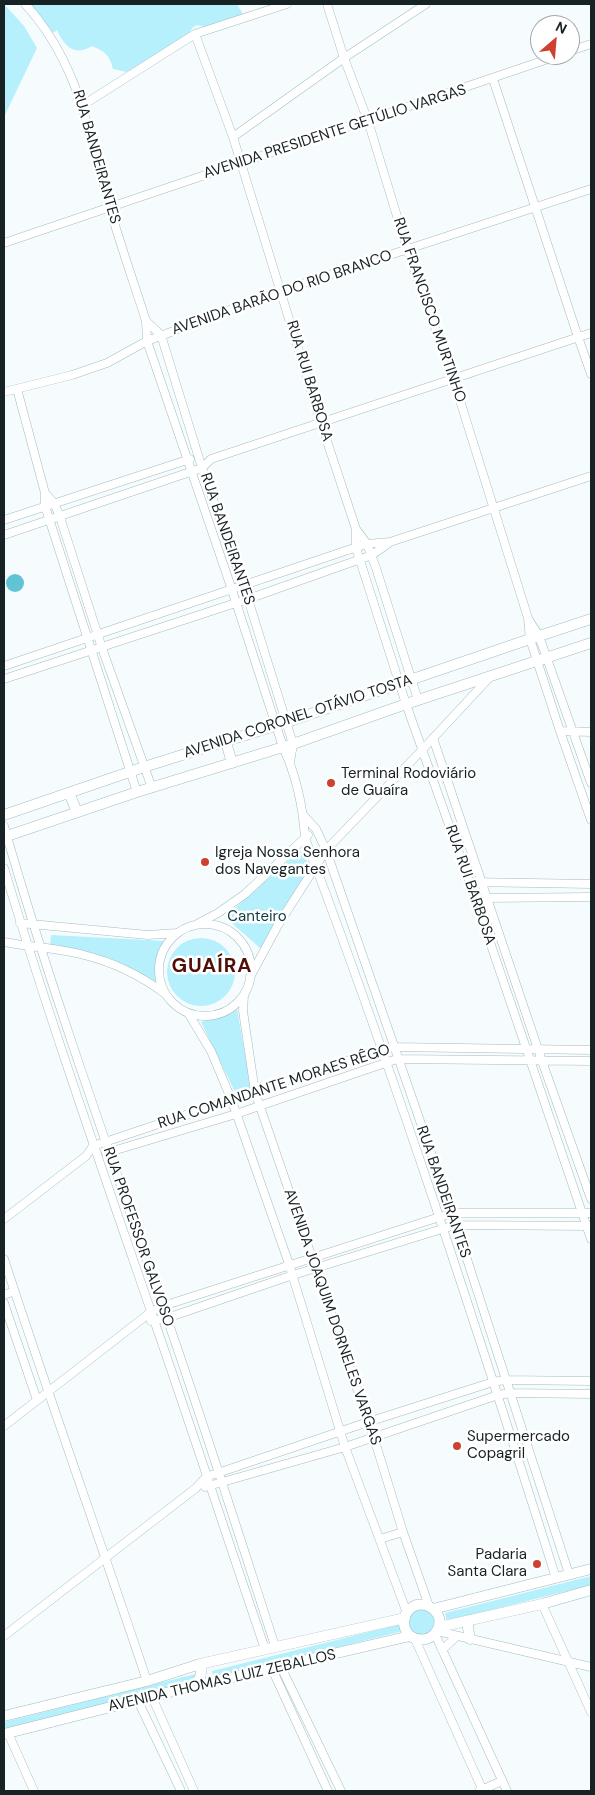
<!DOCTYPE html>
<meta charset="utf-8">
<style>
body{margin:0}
#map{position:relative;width:595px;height:1795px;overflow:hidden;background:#f6fcfd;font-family:"DM Sans",sans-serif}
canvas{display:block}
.frame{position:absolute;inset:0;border:5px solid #172224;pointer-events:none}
.north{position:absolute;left:530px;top:15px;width:50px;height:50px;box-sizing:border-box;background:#fff;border:1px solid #a2a7a7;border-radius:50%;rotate:27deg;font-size:14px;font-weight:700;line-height:20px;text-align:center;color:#172224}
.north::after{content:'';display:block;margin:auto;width:18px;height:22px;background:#ce412f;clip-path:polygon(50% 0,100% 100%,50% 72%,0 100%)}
</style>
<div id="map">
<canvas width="595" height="1795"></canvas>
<div class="frame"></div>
<div class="north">N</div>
</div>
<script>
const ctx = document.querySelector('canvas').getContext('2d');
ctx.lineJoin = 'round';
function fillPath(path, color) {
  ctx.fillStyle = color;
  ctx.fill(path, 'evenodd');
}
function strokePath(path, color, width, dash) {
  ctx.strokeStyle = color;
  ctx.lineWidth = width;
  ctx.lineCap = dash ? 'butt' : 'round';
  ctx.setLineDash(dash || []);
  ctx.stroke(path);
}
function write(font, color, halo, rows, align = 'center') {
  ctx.font = font + ' "DM Sans",sans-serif';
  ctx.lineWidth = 5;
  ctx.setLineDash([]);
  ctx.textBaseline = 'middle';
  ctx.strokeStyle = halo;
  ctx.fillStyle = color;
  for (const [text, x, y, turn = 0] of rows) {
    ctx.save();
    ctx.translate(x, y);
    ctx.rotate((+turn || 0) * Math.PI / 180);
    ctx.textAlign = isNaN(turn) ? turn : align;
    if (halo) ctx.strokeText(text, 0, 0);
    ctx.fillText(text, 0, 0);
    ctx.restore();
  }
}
const green = new Path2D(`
 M4,4L24,26L37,48L4,117Z
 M29,4H237L244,16L205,28C197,22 192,27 189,34L148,61L127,72L113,69C110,56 105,51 92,46C74,57 64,46 57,30L53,33Z
 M300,850L312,869L261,949L225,917Z
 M51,935L166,941L158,960L157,982L109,958L50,947Z
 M167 972a34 34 0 1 1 68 0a34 34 0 1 1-68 0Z
 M237,1009L251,1089L236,1094L201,1022Z
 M591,1576V1585L447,1621L445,1613Z
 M408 1622a13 13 0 1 1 26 0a13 13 0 1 1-26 0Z
 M401,1624L403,1631L214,1678L212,1671Z
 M195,1674L198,1678L172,1685L170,1689L4,1730V1722Z`);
const water = new Path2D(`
 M6 583a9 9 0 1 1 18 0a9 9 0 1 1-18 0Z`);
const minor = new Path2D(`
 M25,4C79,63 88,131 109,205C120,244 134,283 146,321L147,341L232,590L283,747C296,775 303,807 305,838C397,1081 477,1329 556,1578
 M327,4L344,58L368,121L407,249L453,378L528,618L530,639L560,731L591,820
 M195,34L233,137L321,423L356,529L367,544L376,568L418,700
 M570,51L591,44
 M493,79L578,337L591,374
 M83,105L195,34L287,4
 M233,137L344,58L426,4
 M4,243L560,55
 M146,321L161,335L202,468L248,599L293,744L290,762
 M17,389L45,493V506L137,792
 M4,392L72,375L107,363L147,341L280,291L591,189
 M45,493L54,503L60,517L102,648L152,788
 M4,520L190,459
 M356,529V548L406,704L475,898L591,1239
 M4,535L202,468L211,459L591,333
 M529,620L539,636L591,783
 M4,666L348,550L367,544L390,542L591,476
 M4,679L248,599L372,555L389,543
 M560,731L591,732
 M433,738L542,1061L591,1199
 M304,816L316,829L326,850L452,1213L569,1574
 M4,826C50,987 107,1145 162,1304C202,1418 238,1532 275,1646
 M4,868C50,1021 103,1172 155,1323C193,1432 228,1541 265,1649
 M470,882L591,884
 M485,898L591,897
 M20,923L148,935L177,933
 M197,924L218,913L245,894L308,835
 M159 970a46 46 0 1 1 92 0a46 46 0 1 1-92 0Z
 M4,942C30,947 58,948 84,955C112,962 141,976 164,993
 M250,977L278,925L326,850L423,749L489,678
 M244,995L243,1011L255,1092L374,1438L403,1532L429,1606
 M188,1013L211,1051L232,1101L289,1264L345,1447L407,1613
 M106,1153L236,1114L397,1059L591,1061
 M4,1219L86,1156L93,1146L382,1049L394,1047L591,1050
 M4,1259C50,1400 100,1540 147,1681
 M4,1295L14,1291
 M4,1303L37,1400
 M151,1321L167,1318L293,1275L455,1225L591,1226
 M4,1426L151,1312L163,1306L452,1213H591
 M205,1487L345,1447L498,1395L510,1393L591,1394
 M380,1539L403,1532
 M542,1604L591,1712
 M437,1631L591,1667
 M435,1634L507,1791
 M4,1636L196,1488L206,1477L368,1422L493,1382L505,1380L591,1381
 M415,1639L483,1791
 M442,1650L457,1636
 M281,1667L341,1791
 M272,1669L328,1791
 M152,1697L194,1791
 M138,1701L181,1791
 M8,1733L34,1791
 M479,1791L502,1781`);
const major = new Path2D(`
 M226,742L232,763
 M69,793L77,812
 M4,815L144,767L287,722L530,639L591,619
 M4,837L137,792L293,744L406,704L591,643
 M433,1609L591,1569
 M469,1620L468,1628L470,1639
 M439,1627L542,1604L591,1590
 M190,1686C200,1681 203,1675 200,1664
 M4,1716L147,1681L200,1664L405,1618
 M4,1734L182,1689L410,1636C431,1649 450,1623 433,1609C415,1594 393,1619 410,1636`);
const markers = [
 [331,783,5,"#ce412f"],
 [205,862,5,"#ce412f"],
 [457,1446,5,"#ce412f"],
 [537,1564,5,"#ce412f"]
];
const streetNames = [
 ["AVENIDA PRESIDENTE GETÚLIO VARGAS",335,132,-18],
 ["RUA BANDEIRANTES",96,157,74],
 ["AVENIDA BARÃO DO RIO BRANCO",282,293,-19],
 ["RUA FRANCISCO MURTINHO",429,310,71],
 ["RUA RUI BARBOSA",309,381,73],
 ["RUA BANDEIRANTES",227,539,71],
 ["AVENIDA CORONEL OTÁVIO TOSTA",298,717,-18],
 ["RUA RUI BARBOSA",470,885,71],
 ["RUA COMANDANTE MORAES RÊGO",274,1087,-18],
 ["RUA BANDEIRANTES",443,1192,71],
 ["RUA PROFESSOR GALVOSO",138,1237,71],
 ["AVENIDA JOAQUIM DORNELES VARGAS",332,1317,71],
 ["AVENIDA THOMAS LUIZ ZEBALLOS",222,1681,-13]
];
const poiNames = [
 ["Terminal Rodoviário",341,774],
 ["de Guaíra",341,791],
 ["Igreja Nossa Senhora",215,853],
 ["dos Navegantes",215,870],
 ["Supermercado",467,1437],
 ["Copagril",467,1454],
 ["Padaria",527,1555,"right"],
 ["Santa Clara",527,1572,"right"]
];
const parkNames = [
 ["Canteiro",257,917]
];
const districtNames = [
 ["GUAÍRA",212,967]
];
fillPath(green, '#b5f0fc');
fillPath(water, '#61c4d5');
strokePath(minor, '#a1bdc2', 9);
strokePath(major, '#a1bdc2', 11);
strokePath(minor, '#fff', 8);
strokePath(major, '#fff', 10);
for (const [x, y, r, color] of markers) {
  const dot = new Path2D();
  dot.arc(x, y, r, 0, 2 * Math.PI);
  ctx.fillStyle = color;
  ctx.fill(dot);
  strokePath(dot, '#fff', 2);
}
write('15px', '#172224', '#fff', streetNames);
write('15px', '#172224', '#fff', poiNames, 'left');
write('15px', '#0c3b43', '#fff', parkNames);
ctx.letterSpacing = '1px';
write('bold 20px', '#510d06', '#fff', districtNames);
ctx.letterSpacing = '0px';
</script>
